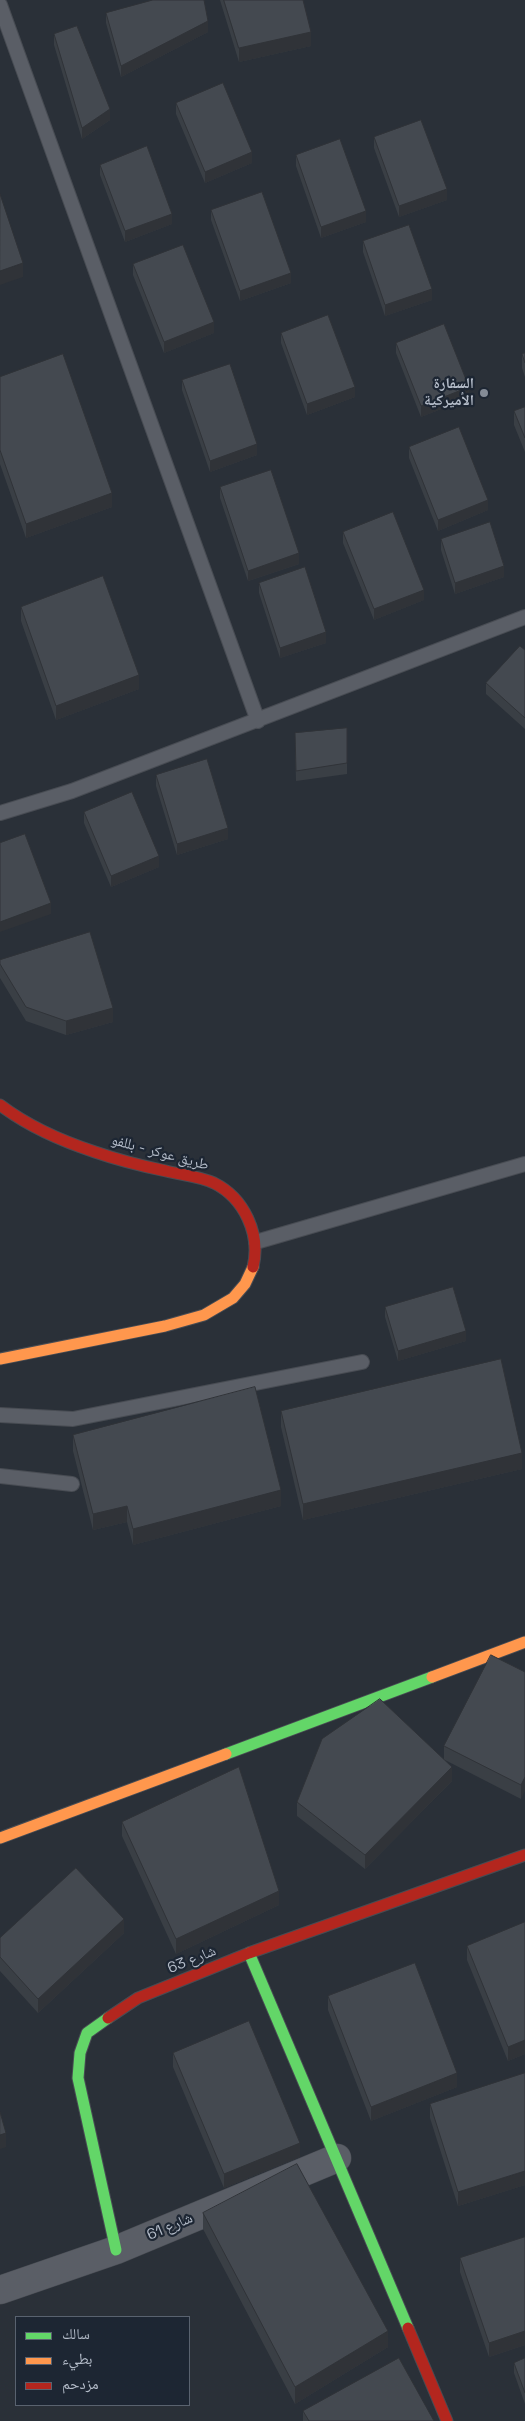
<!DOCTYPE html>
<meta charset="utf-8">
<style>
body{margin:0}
#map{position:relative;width:525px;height:2421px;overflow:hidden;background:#2a3038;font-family:"Space Grotesk","Noto Naskh Arabic",sans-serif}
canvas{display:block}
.legend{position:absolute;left:15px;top:2316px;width:175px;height:90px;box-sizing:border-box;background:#1d2633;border:1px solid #59626f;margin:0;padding:6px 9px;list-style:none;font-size:15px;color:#b4bcc9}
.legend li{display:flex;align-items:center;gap:10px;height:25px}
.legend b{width:25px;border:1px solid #59626f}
</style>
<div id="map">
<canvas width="525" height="2421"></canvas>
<ul class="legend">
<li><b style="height:6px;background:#63d668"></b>سالك</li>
<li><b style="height:6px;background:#ff974d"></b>بطيء</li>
<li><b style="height:6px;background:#b3261e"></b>مزدحم</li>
</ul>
</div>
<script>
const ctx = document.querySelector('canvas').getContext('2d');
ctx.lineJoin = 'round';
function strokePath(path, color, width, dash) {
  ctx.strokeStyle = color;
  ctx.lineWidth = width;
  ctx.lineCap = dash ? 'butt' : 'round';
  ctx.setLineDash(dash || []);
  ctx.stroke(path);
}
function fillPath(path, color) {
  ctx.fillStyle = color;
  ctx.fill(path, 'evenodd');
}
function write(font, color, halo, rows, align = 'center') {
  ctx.font = font + ' "Space Grotesk","Noto Naskh Arabic",sans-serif';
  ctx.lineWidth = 4.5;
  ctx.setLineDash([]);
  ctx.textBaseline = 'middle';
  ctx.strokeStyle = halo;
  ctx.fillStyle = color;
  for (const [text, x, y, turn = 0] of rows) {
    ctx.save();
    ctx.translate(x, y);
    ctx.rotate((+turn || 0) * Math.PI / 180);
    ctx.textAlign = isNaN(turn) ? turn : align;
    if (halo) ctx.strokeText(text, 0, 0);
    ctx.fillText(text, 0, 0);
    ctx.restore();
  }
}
const lane = new Path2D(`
 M0,5L258,721
 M0,813L72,791L525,617
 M256,1242L525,1164
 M0,1415L73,1419L362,1362
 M0,1476L72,1484`);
const street = new Path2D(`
 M0,2290L116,2250L337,2158`);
const fast = new Path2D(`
 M226,1754L432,1677
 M249,1953L408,2328
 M108,2018L87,2033L80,2053L78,2078L116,2250`);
const slow = new Path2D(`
 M0,1359L165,1326L204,1315L233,1298L245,1284L253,1267
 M432,1677L525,1642
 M0,1838L226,1754`);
const jam = new Path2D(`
 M0,1105C29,1127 61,1141 95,1152C118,1160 142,1166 166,1171C182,1175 199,1176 214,1183C244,1198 261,1234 253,1267
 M108,2018L138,1998L249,1953L525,1855
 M408,2328L447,2421`);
const wall = new Path2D(`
 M220,0H303L311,46L239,62Z
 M106,13L208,32L121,77L106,23Z
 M54,34L110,120L82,139L54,45Z
 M176,103L252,163L205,183L176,114Z
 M374,137L447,200L399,217L374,148Z
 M296,155L366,222L321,238L296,166Z
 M100,165L172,224L125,242L100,175Z
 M211,210L291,283L240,301L211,220Z
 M363,241L432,300L385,316L363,252Z
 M133,264L214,333L164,353L133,275Z
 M281,333L355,397L307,415L281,343Z
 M396,343L469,398L421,417L396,353Z
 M525,353V377L522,368V354Z
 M0,377L112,507L26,538L0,464Z
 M182,380L257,455L210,472L182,390Z
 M525,407V452L514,425V411Z
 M409,447L488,510L438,531L409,458Z
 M220,487L299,564L248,581L220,498Z
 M343,532L424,600L374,620L343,543Z
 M441,539L504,577L455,594L441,550Z
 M259,583L326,643L280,658L259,593Z
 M21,607L139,689L56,720L21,621Z
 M525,650V729L486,694V683Z
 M347,728V774L296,781L295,744Z
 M156,775L228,839L177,855L156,786Z
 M84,812L159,867L111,887L84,823Z
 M0,960L113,1022L66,1035L26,1021L0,978Z
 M385,1307L466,1341L398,1361L385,1317Z
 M281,1411L522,1469L303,1520L281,1427Z
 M73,1435L281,1506L133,1545L127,1522L93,1530L73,1451Z
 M525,1672L521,1799L445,1760L452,1781L365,1869L297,1816V1802L444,1760V1746Z
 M122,1822L279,1905L176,1954L122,1836Z
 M525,1922V2054L508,2061L467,1960V1946Z
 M124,1933L38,2013L0,1971V1938Z
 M328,1996L457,2087L371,2121L328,2010Z
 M173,2053L300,2157L224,2188L173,2067Z
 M525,2073V2185L458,2206L430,2118V2104Z
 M203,2213L388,2347L295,2404L203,2229Z
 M525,2237V2345L489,2357L460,2272V2258Z
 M525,2358V2404L514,2373V2363Z
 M303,2411L434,2421H303Z`);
const shadedWall = new Path2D(`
 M208,21V32L121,77V66Z
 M311,32V46L239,62V48Z
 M110,109V120L82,139V128Z
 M252,152V163L205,183V172Z
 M447,189V200L399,217V206Z
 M366,211V222L321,238V227Z
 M172,214V224L125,242V231Z
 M23,263V277L0,285V271Z
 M291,273V283L240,301V291Z
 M432,289V300L385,316V305Z
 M214,322V333L164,353V342Z
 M355,387V397L307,415V404Z
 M469,387V398L421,417V406Z
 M257,444V455L210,472V461Z
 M112,493V507L26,538V524Z
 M488,500V510L438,531V520Z
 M299,553V564L248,581V571Z
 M504,566V577L455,594V583Z
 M424,590V600L374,620V609Z
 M326,632V643L280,658V648Z
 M139,675V689L56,720V706Z
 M228,828V839L177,855V844Z
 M159,856V867L111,887V876Z
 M51,903V914L0,932V922Z
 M113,1008V1022L66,1035V1021Z
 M466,1331V1341L398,1361V1351Z
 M522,1453V1469L303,1520V1504Z
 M281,1490V1506L133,1545V1529Z
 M127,1506V1522L93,1530V1514Z
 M452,1767V1781L365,1869V1855Z
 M525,1777V1791L521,1799V1785Z
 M279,1891V1905L176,1954V1939Z
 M124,1919V1933L38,2013V1999Z
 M525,2040V2054L508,2061V2047Z
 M457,2073V2087L371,2121V2107Z
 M6,2133V2147L0,2149V2135Z
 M300,2143V2157L224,2188V2174Z
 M525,2171V2185L458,2206V2192Z
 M388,2331V2347L295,2404V2387Z
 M525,2331V2345L489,2357V2343Z`);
const building = new Path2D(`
 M153,0H204L208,21L121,66L106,13Z
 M224,0H303L311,32L239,48Z
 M77,26L110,109L82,128L54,34Z
 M223,83L252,152L205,172L176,103Z
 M421,120L447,189L399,206L374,137Z
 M340,139L366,211L321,227L296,155Z
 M147,146L172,214L125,231L100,165Z
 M262,192L291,273L240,291L211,210Z
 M0,194L23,263L0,271Z
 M409,225L432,289L385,305L363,241Z
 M183,245L214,322L164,342L133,264Z
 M328,315L355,387L307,404L281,333Z
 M444,324L469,387L421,406L396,343Z
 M525,353V363L522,354Z
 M63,354L112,493L26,524L0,450V377Z
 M230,364L257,444L210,461L182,380Z
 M525,407V438L514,411Z
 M459,427L488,500L438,520L409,447Z
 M271,470L299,553L248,571L220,487Z
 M393,512L424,590L374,609L343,532Z
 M490,522L504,566L455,583L441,539Z
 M305,567L326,632L280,648L259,583Z
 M103,576L139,675L56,706L21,607Z
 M520,646L525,650V718L486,683Z
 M347,728V763L296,771L295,733Z
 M207,759L228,828L177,844L156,775Z
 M132,792L159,856L111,876L84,812Z
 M25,834L51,903L0,922V843Z
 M90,932L113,1008L66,1021L26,1007L0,964V960Z
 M453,1287L466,1331L398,1351L385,1307Z
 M501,1359L522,1453L303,1504L281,1411Z
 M255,1387L281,1490L133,1529L127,1506L93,1514L73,1435Z
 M491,1655L525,1672V1777L521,1785L444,1746Z
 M380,1699L452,1767L365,1855L297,1802L322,1739Z
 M239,1767L279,1891L176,1939L122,1822Z
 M76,1868L124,1919L38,1999L0,1957V1938Z
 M525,1922V2040L508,2047L467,1946Z
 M415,1963L457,2073L371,2107L328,1996Z
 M249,2021L300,2143L224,2174L173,2053Z
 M525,2073V2171L458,2192L430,2104Z
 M0,2112L6,2133L0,2135Z
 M297,2164L388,2331L295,2387L203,2213Z
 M525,2237V2331L489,2343L460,2258Z
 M399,2358L434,2421H309L303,2411Z
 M525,2358V2393L514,2363Z`);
const markers = [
 [484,393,5,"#848b96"]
];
const poiNames = [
 ["السفارة",474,384],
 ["الأميركية",474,401]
];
const streetNames = [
 ["طريق عوكر - بللفو",160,1153,15],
 ["شارع 63",192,1960,-22],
 ["شارع 61",170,2227,-23]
];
strokePath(lane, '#484c53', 16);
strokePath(street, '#484c53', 29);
strokePath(fast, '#484c53', 13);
strokePath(slow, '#484c53', 13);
strokePath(jam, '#484c53', 13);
strokePath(lane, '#5a5e66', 14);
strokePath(street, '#5a5e66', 28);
strokePath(fast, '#63d668', 11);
strokePath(slow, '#ff974d', 11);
strokePath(jam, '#b3261e', 11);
fillPath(wall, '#3a3f45');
fillPath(shadedWall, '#303338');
fillPath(building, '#444950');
strokePath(building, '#303338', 1);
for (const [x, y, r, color] of markers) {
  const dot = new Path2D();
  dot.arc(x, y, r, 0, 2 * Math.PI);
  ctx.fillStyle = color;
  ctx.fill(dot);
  strokePath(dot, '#1d2633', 2);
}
write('bold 15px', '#b4bcc9', '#1d2633', poiNames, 'right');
write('15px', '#b4bcc9', '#1d2633', streetNames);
</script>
